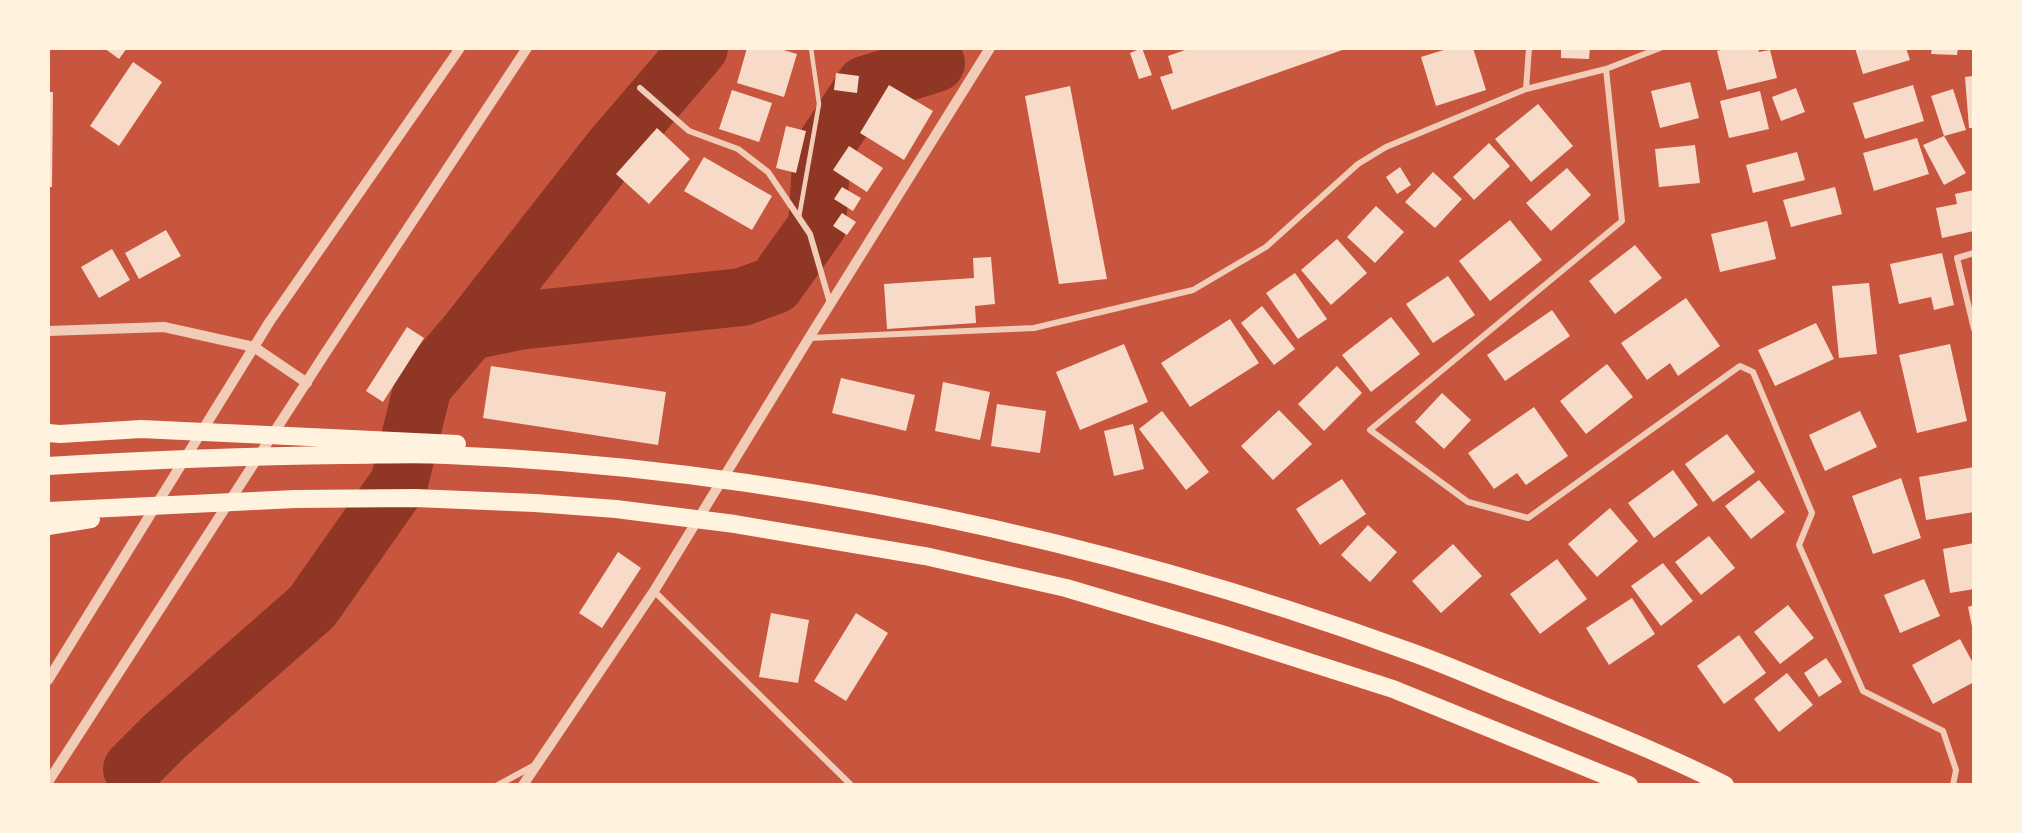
<!DOCTYPE html>
<style>
body{margin:0}
#map{position:relative;width:2022px;height:833px;overflow:hidden;background:#c8553d;font-family:"PT Sans Narrow",sans-serif}
canvas{display:block}
.frame{position:absolute;inset:0;border:50px solid #fff3e0;pointer-events:none}
</style>
<div id="map">
<canvas width="2022" height="833"></canvas>
<div class="frame"></div>
</div>
<script>
const ctx = document.querySelector('canvas').getContext('2d');
ctx.lineJoin = 'round';
function strokePath(path, color, width, dash) {
  ctx.strokeStyle = color;
  ctx.lineWidth = width;
  ctx.lineCap = dash ? 'butt' : 'round';
  ctx.setLineDash(dash || []);
  ctx.stroke(path);
}
function fillPath(path, color) {
  ctx.fillStyle = color;
  ctx.fill(path, 'evenodd');
}
const river = new Path2D(`
 M470,331L518,321L742,297L775,285L817,226L822,151L865,85L936,63
 M132,769L165,736L312,607L399,483L423,386L470,331L615,146L699,48`);
const building = new Path2D(`
 M104,48H127L119,59Z
 M747,48H777L797,54L784,97L737,83Z
 M1142,48L1152,75L1139,79L1130,53Z
 M1191,48H1348L1172,110L1160,77L1173,73L1168,56Z
 M1450,48H1473L1486,90L1436,106L1421,57Z
 M1561,48H1590L1589,59L1561,58Z
 M1729,48H1758L1759,52L1770,50L1777,78L1727,90L1717,51Z
 M1855,48H1906L1910,60L1863,74Z
 M1932,48H1958L1957,55L1931,54Z
 M133,62L162,82L119,146L90,126Z
 M836,73L859,76L857,93L834,90Z
 M1974,76V128H1969L1965,77Z
 M1690,82L1699,118L1660,128L1651,91Z
 M889,85L933,111L904,160L860,133Z
 M1913,85L1924,121L1865,139L1853,103Z
 M1070,86L1107,279L1059,284L1025,96Z
 M1796,88L1805,112L1781,121L1772,97Z
 M1953,89L1966,130L1944,136L1966,173L1944,185L1923,145L1944,136L1931,96Z
 M732,90L772,103L759,142L719,129Z
 M1760,91L1769,129L1729,138L1720,101Z
 M48,92H53L52,187H48Z
 M1538,104L1573,146L1531,182L1495,139Z
 M786,126L806,131L796,173L776,168Z
 M657,128L690,159L649,204L616,174Z
 M1917,138L1929,174L1874,191L1863,153Z
 M1489,143L1510,166L1474,200L1453,177Z
 M1695,145L1700,183L1659,187L1655,149Z
 M849,146L883,168L867,192L833,170Z
 M1797,152L1805,180L1753,193L1746,165Z
 M704,157L772,196L752,230L684,191Z
 M1400,167L1411,185L1397,194L1386,177Z
 M1567,168L1591,195L1551,231L1526,203Z
 M1433,172L1462,199L1435,228L1405,202Z
 M842,187L861,198L853,211L834,199Z
 M1835,187L1842,214L1791,227L1783,200Z
 M1974,190V231L1942,238L1936,208L1957,204L1955,194Z
 M1376,206L1404,232L1375,263L1347,237Z
 M842,213L856,222L847,235L833,226Z
 M1510,220L1542,260L1490,301L1459,261Z
 M1767,221L1776,259L1720,272L1711,234Z
 M166,230L181,256L139,279L125,253Z
 M1337,239L1367,273L1331,305L1301,270Z
 M1635,245L1662,278L1615,314L1589,281Z
 M112,249L130,280L99,298L81,267Z
 M1942,253L1954,305L1934,310L1931,297L1899,304L1890,264Z
 M991,257L995,304L975,306L976,323L887,329L884,284L974,278L973,258Z
 M1295,273L1327,319L1298,339L1266,293Z
 M1448,276L1475,315L1433,343L1406,304Z
 M1869,283L1877,354L1839,358L1832,286Z
 M1686,298L1720,346L1678,376L1670,363L1647,380L1621,343Z
 M1262,306L1295,349L1274,365L1241,323Z
 M1552,310L1570,336L1505,381L1487,355Z
 M1391,317L1420,354L1371,392L1342,355Z
 M1230,319L1259,363L1190,407L1161,363Z
 M1816,323L1834,359L1775,386L1758,350Z
 M407,327L424,338L383,402L366,391Z
 M1124,344L1148,402L1080,430L1056,372Z
 M1950,344L1967,421L1917,433L1899,355Z
 M1607,364L1633,397L1586,434L1560,401Z
 M491,366L666,392L658,445L483,418Z
 M1337,366L1362,393L1324,431L1298,404Z
 M841,378L915,395L906,431L832,413Z
 M943,382L990,392L980,440L935,431Z
 M1442,393L1471,420L1444,449L1415,422Z
 M997,404L1046,411L1040,453L991,446Z
 M1534,407L1568,456L1526,485L1517,473L1494,489L1468,453Z
 M1279,410L1312,444L1273,480L1241,446Z
 M1162,411L1209,472L1186,490L1139,429Z
 M1860,411L1877,447L1825,471L1809,435Z
 M1133,424L1144,469L1114,476L1104,431Z
 M1727,434L1755,472L1713,502L1685,464Z
 M1974,467V512L1926,520L1919,477Z
 M1673,470L1698,505L1654,538L1628,503Z
 M1901,478L1921,538L1873,554L1852,496Z
 M1342,479L1366,514L1320,545L1296,509Z
 M1759,480L1785,512L1751,539L1725,506Z
 M1610,508L1638,541L1597,577L1568,544Z
 M1368,525L1397,552L1370,582L1341,555Z
 M1709,536L1735,568L1701,595L1675,562Z
 M1974,543V589L1950,593L1943,549Z
 M1453,544L1482,576L1441,613L1412,581Z
 M618,552L641,568L602,628L579,613Z
 M1557,559L1587,599L1540,634L1510,594Z
 M1663,563L1693,601L1661,626L1631,586Z
 M1924,579L1940,616L1900,633L1884,595Z
 M1632,598L1655,634L1609,665L1586,628Z
 M1788,605L1814,638L1780,664L1754,632Z
 M1974,605V631H1973L1968,607Z
 M771,613L809,620L798,683L759,677Z
 M856,613L888,633L846,701L814,681Z
 M1739,635L1766,673L1724,704L1697,666Z
 M1960,639L1974,665V682L1933,704L1912,665Z
 M1826,658L1842,682L1819,697L1804,673Z
 M1787,673L1813,705L1779,732L1754,699Z`);
const service = new Path2D(`
 M799,217L819,104L811,48`);
const minor = new Path2D(`
 M1606,69L1622,221L1370,430L1468,502L1528,518L1740,366L1753,372L1812,513L1799,545L1863,691L1943,731L1956,770L1953,785
 M640,88L689,131L738,149L768,172L810,234L830,303
 M1526,89L1529,48
 M1974,253L1957,258L1974,329
 M809,338L1034,328L1193,290L1266,247L1358,164L1386,147L1526,89L1606,69L1660,48
 M654,591L851,785
 M498,785L533,766`);
const tertiary = new Path2D(`
 M48,331L164,327L254,347L307,383
 M48,680L270,321L460,48
 M48,782L326,352L527,48
 M523,785L654,591L809,338L990,48`);
const motorway = new Path2D(`
 M48,433L60,434L141,429L457,444
 M48,466C146,460 245,456 343,455C378,455 413,453 447,455C770,468 1102,539 1405,650C1443,663 1480,680 1518,695C1587,724 1658,751 1725,785
 M48,511L295,499L415,498L535,503L616,509L735,524L925,556L1066,588L1221,634L1393,689L1629,785
 M48,526L91,519`);
strokePath(river, '#8f3625', 58);
fillPath(building, '#f7dbc8');
strokePath(service, '#f1ccb7', 4.5);
strokePath(minor, '#f1ccb7', 6);
strokePath(tertiary, '#f1ccb7', 10);
strokePath(motorway, '#fff3e0', 18);
</script>
